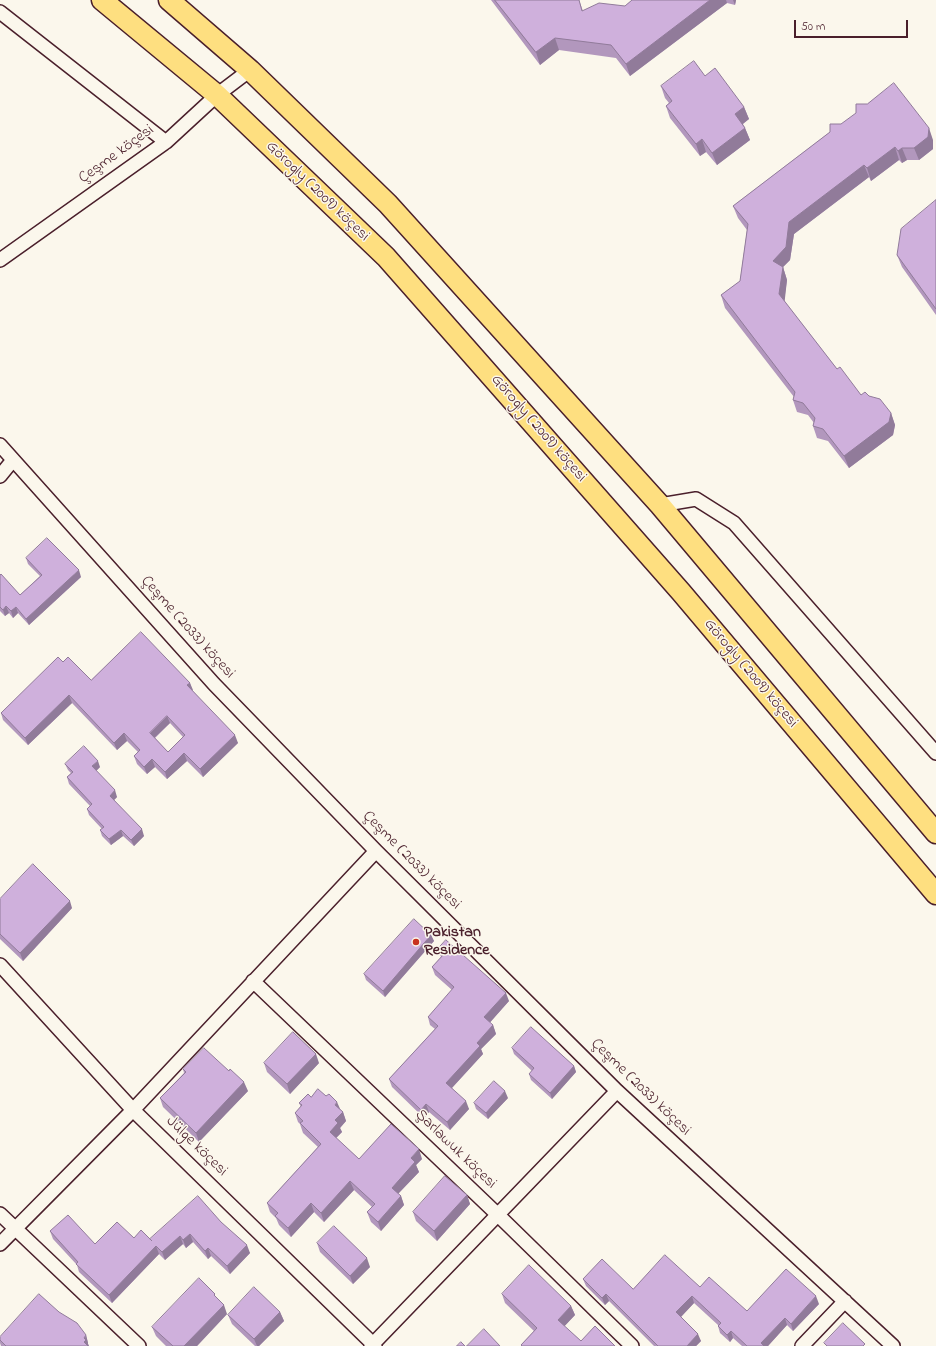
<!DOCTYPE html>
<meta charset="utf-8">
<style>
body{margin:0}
#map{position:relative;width:936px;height:1346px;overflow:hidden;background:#fbf7ec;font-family:"Indie Flower",sans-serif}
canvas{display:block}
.scale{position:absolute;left:794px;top:20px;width:114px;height:18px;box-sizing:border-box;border:2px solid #4a1f2b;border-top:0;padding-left:5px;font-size:12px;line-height:14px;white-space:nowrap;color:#4a1f2b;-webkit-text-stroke:3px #fbf7ec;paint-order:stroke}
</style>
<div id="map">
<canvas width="936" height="1346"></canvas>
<div class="scale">50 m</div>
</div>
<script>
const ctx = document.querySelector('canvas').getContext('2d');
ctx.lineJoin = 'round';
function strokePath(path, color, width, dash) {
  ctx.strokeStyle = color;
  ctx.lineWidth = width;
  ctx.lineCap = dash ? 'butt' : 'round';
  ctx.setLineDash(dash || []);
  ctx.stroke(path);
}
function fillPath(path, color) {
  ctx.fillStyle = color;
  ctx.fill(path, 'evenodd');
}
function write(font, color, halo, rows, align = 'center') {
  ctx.font = font + ' "Indie Flower",sans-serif';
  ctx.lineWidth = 3;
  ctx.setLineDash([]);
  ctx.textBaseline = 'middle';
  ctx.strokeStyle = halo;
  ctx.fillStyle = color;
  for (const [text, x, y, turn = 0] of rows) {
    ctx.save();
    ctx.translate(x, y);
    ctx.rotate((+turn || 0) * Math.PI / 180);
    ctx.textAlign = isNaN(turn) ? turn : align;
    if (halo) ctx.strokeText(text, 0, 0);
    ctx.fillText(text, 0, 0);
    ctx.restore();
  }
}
const street = new Path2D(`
 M0,12L166,142
 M0,260L166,142L217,95L250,70
 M0,445L214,684L376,851L617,1091L893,1346
 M0,476L13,460
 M660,505L696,499L734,523L936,753
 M0,965L133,1110L375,1346
 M253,981L498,1215L632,1346
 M0,1214L139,1346
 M0,1244L133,1110L376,851
 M371,1346L617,1091
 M802,1346L845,1301`);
const primary = new Path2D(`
 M102,0L217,95L386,257L681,592L936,894
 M169,0L250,70L388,204L660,505L936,833`);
const wall = new Path2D(`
 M491,0H579L583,11L625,6L632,0H736L735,5L727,3L630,76L616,58L559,50L540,65Z
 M705,76L744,107L749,119L743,124L745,128L750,140L717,165L706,152L700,156L670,118L666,106L669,103L665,98L661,86Z
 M830,132L933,140V149L919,160H907L902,163L899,160L871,181L869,177L794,234L790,260L783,267L787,280L784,301L837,369L861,395L869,396L891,413L895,425L893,435L849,468L828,441L817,438L813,426L814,423L808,415L797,412L793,400L794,397L725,308L721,295L740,281L747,230L738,218L733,206Z
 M936,200V315L902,267L897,255Z
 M26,558L81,577L29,625L18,613L13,618L9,613L5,616L0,611V575L20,595L40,576L28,564Z
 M63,662L91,680L190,683L192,690L238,743L203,777L187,761L167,779L155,767L147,774L137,764L134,756L138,752L127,741L117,750L72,703L28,745L3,720L1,713ZM170,723L183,737L168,752L155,738Z
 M65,764L100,767L96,771L117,797L114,800L144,836L134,846L123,836L111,845L102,836L100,830L102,829L89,815L87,809L90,806L69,784L67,777L71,773L68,770Z
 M0,899L72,908L23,961L0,939Z
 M431,935L434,941L385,997L366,980L364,974Z
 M438,949L509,1001L489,1023L493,1025L496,1034L481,1049L483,1054L452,1088L469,1109L450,1130L429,1112L424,1118L392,1087L389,1079L435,1029L430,1025L428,1017L452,990L435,975L432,967L441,957Z
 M512,1048L574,1066L576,1072L552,1099L531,1080L529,1074L532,1071L514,1054Z
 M264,1063H319L290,1094L267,1072Z
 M183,1069L248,1091L199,1142L163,1107L160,1098L184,1073Z
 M508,1098L488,1119L476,1109L474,1103Z
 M299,1103L340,1110L343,1112L346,1121L340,1128L342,1132L336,1138L359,1159H422L416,1165L419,1172L398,1194L401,1196L404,1205L381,1231L371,1222L367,1212L372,1207L354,1190L324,1222L314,1212L291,1237L279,1225L276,1218L270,1212L267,1203L318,1147L303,1133L300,1124L298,1122L295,1113L301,1107Z
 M467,1195L470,1204L437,1241L416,1221L413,1212Z
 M221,1222L250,1253L230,1274L211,1256L208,1259L193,1242L186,1248L183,1244L165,1260L159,1254L112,1303L79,1272L77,1265L53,1239L50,1231L95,1244L134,1238L151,1239Z
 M317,1243L370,1267L353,1284L320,1252Z
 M583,1279L633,1289L700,1287L747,1311L819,1304L793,1331L787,1325L768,1346H742L733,1338L730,1342L720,1333L718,1326V1325L694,1303L681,1317L701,1341L696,1346H654L609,1301L605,1305L586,1286Z
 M502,1294L571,1306L575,1315L564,1326L581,1341L615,1346H521V1345L534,1331L505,1303Z
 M280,1312L284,1321L259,1346H255L232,1324L228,1315Z
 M227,1314L197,1346H166L156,1336L152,1327Z
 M86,1335L88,1343V1344L89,1346H1L0,1343V1337Z`);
const shadedWall = new Path2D(`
 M710,0H726L727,3L630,76L626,64Z
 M733,0H736L735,5Z
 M555,38L559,50L540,65L536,52Z
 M744,107L749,119L740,126L735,114Z
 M745,128L750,140L717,165L712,153Z
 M929,128L933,140V149L919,160L914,148Z
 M702,139L706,152L700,156L696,144Z
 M895,147L899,160L871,181L867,168Z
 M902,148L907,160L902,163L898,151Z
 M864,165L869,177L794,234L790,260L783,267L787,280L784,307L779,294L773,261L789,222Z
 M891,413L895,425L893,435L849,468L844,456Z
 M79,570L81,577L29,625L26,619Z
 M6,606L9,613L5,616L3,610Z
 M16,607L18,613L13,618L11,611Z
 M190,683L193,690L190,693L187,685Z
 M69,695L72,703L28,745L25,738Z
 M167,716L170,723L152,740L150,733Z
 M124,733L127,741L117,750L114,743Z
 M235,735L238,743L203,777L200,769Z
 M184,753L187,761L167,779L165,772Z
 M152,759L155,767L147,774L144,767Z
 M98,761L100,767L94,773L92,766Z
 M115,790L117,797L112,802L110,796Z
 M142,829L144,836L134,846L131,840Z
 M121,830L123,836L111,845L109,839Z
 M70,901L72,908L23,961L20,953Z
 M431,935L434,941L385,997L383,991Z
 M506,993L509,1001L487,1026L484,1017Z
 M493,1025L496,1034L481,1049L483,1054L449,1091L446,1083L477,1043Z
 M316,1054L319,1063L290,1094L287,1084Z
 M574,1066L576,1072L552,1099L550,1093Z
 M244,1082L248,1091L199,1142L196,1133Z
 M505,1091L508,1098L488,1119L486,1113Z
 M466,1101L469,1109L450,1130L447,1122Z
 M337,1102L341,1111L335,1105Z
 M426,1104L429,1112L424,1118L421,1110Z
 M343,1112L346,1121L340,1128L342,1132L333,1141L330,1132L335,1120Z
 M419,1149L422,1159L416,1165L419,1172L395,1197L392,1188L411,1158Z
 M350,1181L354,1190L324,1222L321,1213Z
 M467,1195L470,1204L437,1241L434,1231Z
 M401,1196L404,1205L381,1231L378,1222Z
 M311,1203L314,1212L291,1237L288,1228Z
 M190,1234L193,1242L186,1248L183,1240Z
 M180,1236L183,1244L165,1260L162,1252Z
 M247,1245L250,1253L230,1274L227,1266Z
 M156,1246L159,1254L112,1303L109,1295Z
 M208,1248L211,1256L208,1259L205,1251Z
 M367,1258L370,1267L353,1284L350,1276Z
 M606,1294L609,1301L605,1305L602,1298Z
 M692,1296L694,1303L678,1320L676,1312Z
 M816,1296L819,1304L793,1331L791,1324Z
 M224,1305L227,1314L197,1346H184Z
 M571,1306L575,1315L562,1329L558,1320Z
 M280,1312L284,1321L259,1346H257L254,1339Z
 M785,1318L787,1325L768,1346H762L761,1343Z
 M731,1331L733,1338L730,1342L727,1335Z
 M698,1334L701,1341L696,1346H687Z
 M86,1335L88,1343V1344L89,1346H85L84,1342Z`);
const building = new Path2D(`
 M495,0H579L582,11L599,3L625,6L632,0H710L626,64L611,45L555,38L536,52Z
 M694,61L705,76L715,68L744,107L735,114L745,128L712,153L702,139L696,144L666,106L672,101L661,86Z
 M894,83L929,128L928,137L914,148H902L898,151L895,147L867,168L864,165L789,222L786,247L773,261L783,267L779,294L837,369L840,367L861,395L865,392L869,396L880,399L891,413L889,422L844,456L823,429L813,426L815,418L803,403L793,400L795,392L721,295L740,281L748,224L733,206L830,132V124H841L856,113V104H867Z
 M936,200V309L897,255L901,229Z
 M47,538L79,570L26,619L16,607L11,611L6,606L3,610L0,607V575L1,574L20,595L42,575L26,558Z
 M141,632L190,683L187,685L235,735L200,769L184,753L165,772L152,759L144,767L134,756L140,750L124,733L114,743L69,695L25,738L1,713L58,657L63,662L68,657L91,680ZM167,716L185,735L168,752L150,733Z
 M84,746L98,761L92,766L115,790L110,796L142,829L131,840L121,830L109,839L100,830L104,827L87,809L92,804L67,777L73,772L65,764Z
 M33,864L70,901L20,953L0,934V899Z
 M414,919L431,935L383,991L364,974Z
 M446,940L506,993L484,1017L493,1025L477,1043L480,1046L446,1083L466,1101L447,1122L426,1104L421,1110L389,1079L438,1026L428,1017L454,987L432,967L444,954L438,949Z
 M531,1027L574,1066L550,1093L529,1074L534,1068L512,1048Z
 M293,1032L316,1054L287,1084L264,1063Z
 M204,1048L229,1071L230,1069L244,1082L196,1133L160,1098L186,1072L183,1069Z
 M494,1081L505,1091L486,1113L474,1103Z
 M318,1089L326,1096L329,1094L337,1102L335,1105L343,1112L335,1120L338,1123L330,1132L359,1159L391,1124L419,1149L411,1158L415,1162L392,1188L401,1196L378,1222L367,1212L375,1204L350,1181L321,1213L311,1203L288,1228L275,1216L278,1213L267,1203L321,1144L300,1123L303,1121L295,1113L302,1105L299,1103L308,1094L311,1097Z
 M445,1176L467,1195L434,1231L413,1212Z
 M198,1196L221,1222L247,1245L227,1266L208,1248L205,1251L190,1234L183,1240L180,1236L162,1252L156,1246L109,1295L76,1264L78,1262L50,1231L68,1215L95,1244L117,1222L134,1238L141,1230L152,1241L150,1239Z
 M334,1226L367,1258L350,1276L317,1243Z
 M665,1255L700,1287L709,1277L747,1311L786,1269L816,1296L791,1324L785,1318L761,1343L764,1346H747L731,1331L727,1335L718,1326L721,1323L692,1296L676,1312L698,1334L687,1346H658L606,1294L602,1298L583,1279L602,1259L633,1289Z
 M529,1265L571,1306L558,1320L581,1341L595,1326L615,1346H522L521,1345L537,1328L502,1294Z
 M199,1278L215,1294L214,1295L224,1305L184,1346H173L152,1327Z
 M254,1287L280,1312L254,1339L228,1315Z
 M39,1294L59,1312L77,1323L86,1335L84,1338L86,1340L84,1342L88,1346H6L0,1340V1337Z
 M843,1323L865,1344L863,1346H827L824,1343Z
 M484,1329L500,1346H467Z
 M461,1342L465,1346H457Z`);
const markers = [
 [416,942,4,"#c8321e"]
];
const streetNames = [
 ["Çeşme köçesi",117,155,-36],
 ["Görogly (2009) köçesi",317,192,44],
 ["Görogly (2009) köçesi",538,429,49],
 ["Çeşme (2033) köçesi",187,628,48],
 ["Görogly (2009) köçesi",750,674,50],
 ["Çeşme (2033) köçesi",411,861,45],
 ["Çeşme (2033) köçesi",640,1088,44],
 ["Jülge köçesi",196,1147,44],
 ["Şarlawuk köçesi",455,1150,44]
];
const poiNames = [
 ["Pakistan",424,933],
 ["Residence",424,951]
];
strokePath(street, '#4a1f2b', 16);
strokePath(primary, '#4a1f2b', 23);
strokePath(street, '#fbf7ec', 13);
strokePath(primary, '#fedf80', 20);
fillPath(wall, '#b297bd');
fillPath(shadedWall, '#917b9a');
fillPath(building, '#cfb0dc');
strokePath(building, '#917b9a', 1);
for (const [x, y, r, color] of markers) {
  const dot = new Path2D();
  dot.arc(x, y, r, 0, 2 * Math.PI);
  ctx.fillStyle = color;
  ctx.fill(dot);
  strokePath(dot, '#fbf7ec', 1.5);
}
write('16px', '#4a1f2b', '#fbf7ec', streetNames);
write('bold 16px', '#4a1f2b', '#fbf7ec', poiNames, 'left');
</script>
